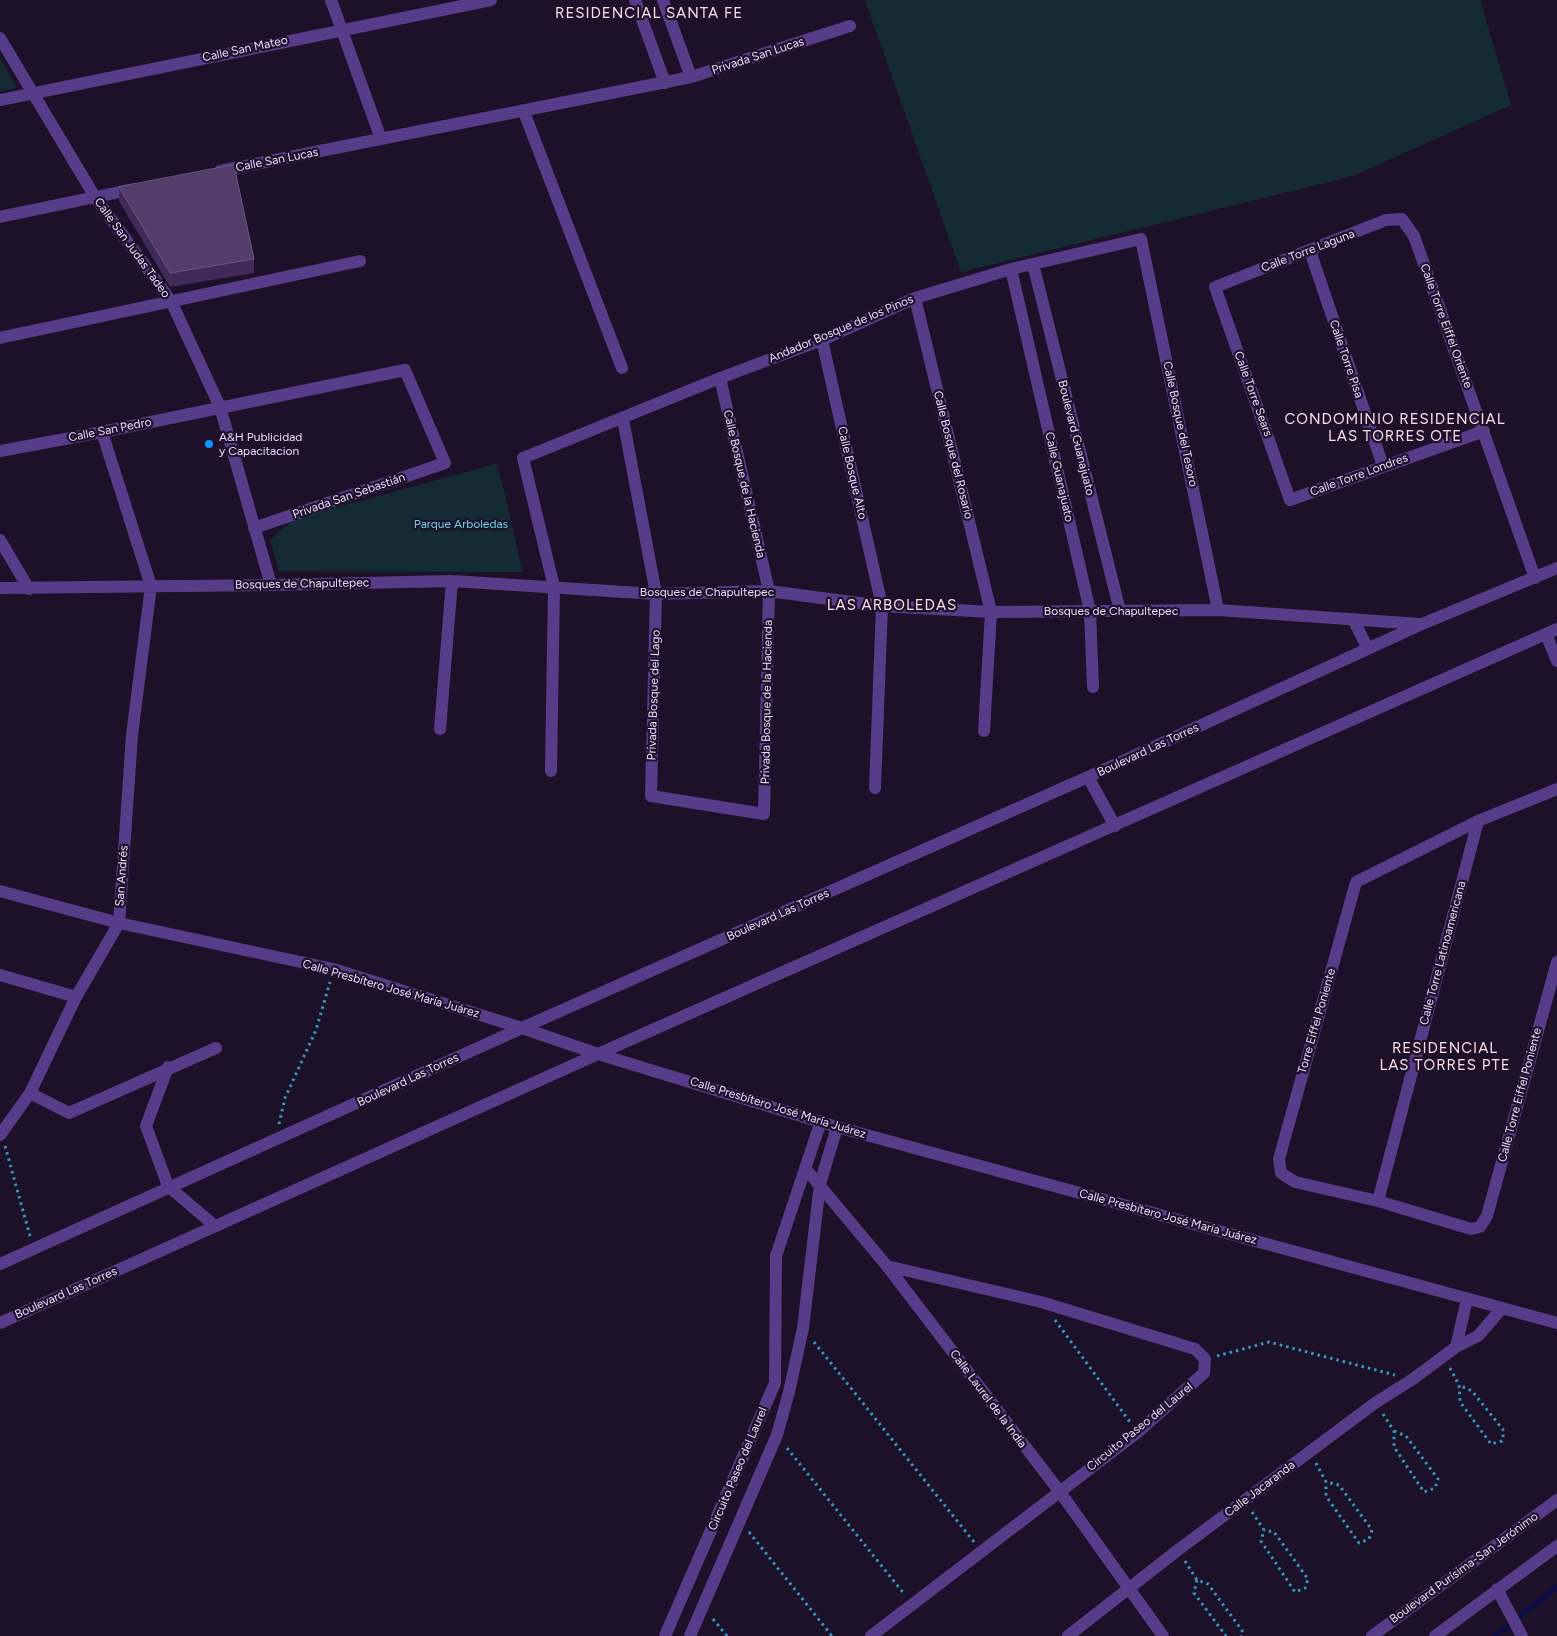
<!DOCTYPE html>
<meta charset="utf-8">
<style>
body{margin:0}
canvas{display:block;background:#1d112a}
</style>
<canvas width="1557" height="1636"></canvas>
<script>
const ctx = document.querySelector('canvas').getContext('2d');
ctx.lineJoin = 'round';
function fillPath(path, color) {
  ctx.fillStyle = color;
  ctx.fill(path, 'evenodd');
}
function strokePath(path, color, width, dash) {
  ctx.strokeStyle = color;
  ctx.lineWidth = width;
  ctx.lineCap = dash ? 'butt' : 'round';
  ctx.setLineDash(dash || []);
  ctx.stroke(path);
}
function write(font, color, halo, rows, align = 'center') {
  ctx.font = font + ' Figtree,sans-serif';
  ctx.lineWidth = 4.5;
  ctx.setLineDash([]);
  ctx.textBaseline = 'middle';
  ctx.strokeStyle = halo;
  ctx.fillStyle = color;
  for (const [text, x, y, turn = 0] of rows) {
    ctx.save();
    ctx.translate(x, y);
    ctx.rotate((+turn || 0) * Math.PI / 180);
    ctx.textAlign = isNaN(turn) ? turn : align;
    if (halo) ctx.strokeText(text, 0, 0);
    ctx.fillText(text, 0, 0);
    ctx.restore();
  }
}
const green = new Path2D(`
 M865,0H1480L1511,105L1353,176L961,272Z
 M0,58L17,88L0,91Z
 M496,464C508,499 513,536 523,572L279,571L270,540L294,519Z`);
const stream = new Path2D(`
 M1495,1636L1557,1587`);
const path = new Path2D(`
 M279,1124L285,1098L316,1030L330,982
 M5,1146L30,1236
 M1055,1320L1130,1422
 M814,1342L974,1542
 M1217,1356L1269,1342L1395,1375
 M1450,1368L1459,1385L1460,1402L1491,1444L1502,1441L1504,1431L1472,1391L1459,1385
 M1383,1414L1394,1431V1447L1424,1492L1435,1488L1438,1479L1406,1436L1394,1431
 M787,1448L905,1595
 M1316,1463L1326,1482V1496L1359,1543L1369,1539L1372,1530L1339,1485L1326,1482
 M1252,1512L1264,1530L1261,1541L1295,1592L1305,1588L1308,1579L1274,1532L1264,1530
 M749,1532L832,1636
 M1185,1561L1197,1580L1208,1584L1243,1632L1241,1636
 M1197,1580L1194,1593L1226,1636
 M713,1619L727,1636`);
const minor = new Path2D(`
 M331,0L381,139
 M635,0L665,83
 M663,0L691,77
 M0,38L95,197L171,301L220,407L271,585
 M0,100L491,0
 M524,112L622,368
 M220,171L691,77L850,26
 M0,217L134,189
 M1310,251L1383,466
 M1033,264L1120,611
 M1011,269L1090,611L1093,687
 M915,298L991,612L984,731
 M0,338L360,261
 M822,340L882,606L875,788
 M623,419L656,594L651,796L764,814L769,591L720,378
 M1484,431L1290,500L1215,287L1386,220L1402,219L1414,236L1535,578
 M0,451L102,432L405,370L445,463L254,528
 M0,540L29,589
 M0,588L271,585L452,581L656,594L769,591L882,606L991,612L1218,610L1420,624
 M1353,619L1368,649
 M1546,634L1557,661
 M440,729L452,581
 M551,771L554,587L523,458L720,378L822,340L915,298L1011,269L1141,239L1218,610
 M1088,777L1115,826
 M1557,789L1478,821L1356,882L1279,1159L1281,1173L1295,1182L1378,1201L1471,1229L1480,1227L1487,1216L1557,962
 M0,891L119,923L333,969L522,1028L598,1054L837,1127L1557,1323
 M0,975L76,997
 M168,1067L146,1126L168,1186L215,1226
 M30,1093L69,1113L216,1048
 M0,1135L30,1093L76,997L119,923L132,735L151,586L102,432
 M805,1168L887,1266L1060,1492L1163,1636
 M1378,1201L1478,821
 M0,1264L522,1028L1088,777L1422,624L1557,568
 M0,1323L598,1054L1557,629
 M1456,1347L1467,1299
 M1497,1589L1522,1636
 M665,1636L775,1383L776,1256L821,1121
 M690,1636L777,1435L789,1392L803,1328L820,1184L837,1127
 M871,1636L1138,1432L1204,1373L1205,1359L1195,1349L1041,1302L887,1266
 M1068,1636L1178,1550L1375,1403L1413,1379L1456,1347L1478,1336L1502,1308
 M1372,1636L1557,1500
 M1435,1636L1557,1546`);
const wall = new Path2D(`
 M119,187L254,259V273L170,287L119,201Z`);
const building = new Path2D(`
 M234,165L254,259L170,273L119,187Z`);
const markers = [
 [209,444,5,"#0697ff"]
];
const streetNames = [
 ["Calle San Mateo",245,49,-12],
 ["Privada San Lucas",758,56,-18],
 ["Calle San Lucas",277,160,-11],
 ["Calle San Judas Tadeo",132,248,54],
 ["Calle Torre Laguna",1308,251,-21],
 ["Calle Torre Eiffel Oriente",1446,326,70],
 ["Andador Bosque de los Pinos",841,329,-23],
 ["Calle Torre Pisa",1346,359,71],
 ["Calle Torre Sears",1253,394,70],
 ["Calle Bosque del Tesoro",1180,424,78],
 ["Calle San Pedro",110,430,-11],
 ["Boulevard Guanajuato",1076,438,76],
 ["Calle Bosque del Rosario",953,455,76],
 ["Calle Bosque Alto",852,473,77],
 ["Calle Torre Londres",1359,475,-20],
 ["Calle Guanajuato",1059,477,77],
 ["Calle Bosque de la Hacienda",744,484,77],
 ["Privada San Sebastián",349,496,-19],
 ["Bosques de Chapultepec",302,584,-1],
 ["Bosques de Chapultepec",707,592],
 ["Bosques de Chapultepec",1111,611],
 ["Privada Bosque del Lago",654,695,-88],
 ["Privada Bosque de la Hacienda",767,702,-89],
 ["Boulevard Las Torres",1148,750,-25],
 ["San Andrés",122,876,-86],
 ["Boulevard Las Torres",778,915,-24],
 ["Calle Torre Latinoamericana",1443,953,-75],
 ["Calle Presbítero José María Juárez",391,989,16],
 ["Torre Eiffel Poniente",1317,1021,-74],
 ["Boulevard Las Torres",408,1080,-25],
 ["Calle Torre Eiffel Poniente",1520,1095,-75],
 ["Calle Presbítero José María Juárez",778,1108,17],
 ["Calle Presbítero José María Juárez",1168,1217,15],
 ["Boulevard Las Torres",66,1293,-24],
 ["Calle Laurel de la India",988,1399,53],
 ["Circuito Paseo del Laurel",1140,1427,-39],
 ["Circuito Paseo del Laurel",738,1469,-67],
 ["Calle Jacaranda",1260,1489,-37],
 ["Boulevard Purísima-San Jerónimo",1464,1568,-36]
];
const poiNames = [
 ["A&H Publicidad",219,437],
 ["y Capacitacion",219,451]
];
const parkNames = [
 ["Parque Arboledas",461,524]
];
const quarterNames = [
 ["RESIDENCIAL SANTA FE",649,14],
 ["CONDOMINIO RESIDENCIAL",1395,420],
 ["LAS TORRES OTE",1395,437],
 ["LAS ARBOLEDAS",892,606],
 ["RESIDENCIAL",1445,1049],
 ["LAS TORRES PTE",1445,1066]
];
fillPath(green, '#142b34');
strokePath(stream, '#0b0e49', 5);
strokePath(path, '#3099bd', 3, [2.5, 4]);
strokePath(minor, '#573c89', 12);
fillPath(wall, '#422a58');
fillPath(building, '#543d6a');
strokePath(building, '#6b5681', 1);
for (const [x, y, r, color] of markers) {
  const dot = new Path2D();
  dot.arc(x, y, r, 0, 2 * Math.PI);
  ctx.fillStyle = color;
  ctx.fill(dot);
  strokePath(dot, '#1d112a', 2);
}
write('12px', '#eadaff', '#1d112a', streetNames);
write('12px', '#eadaff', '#1d112a', poiNames, 'left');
write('12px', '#64d9e1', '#1d112a', parkNames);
ctx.letterSpacing = '1px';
write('15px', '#ffdce7', '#1d112a', quarterNames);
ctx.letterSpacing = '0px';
</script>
